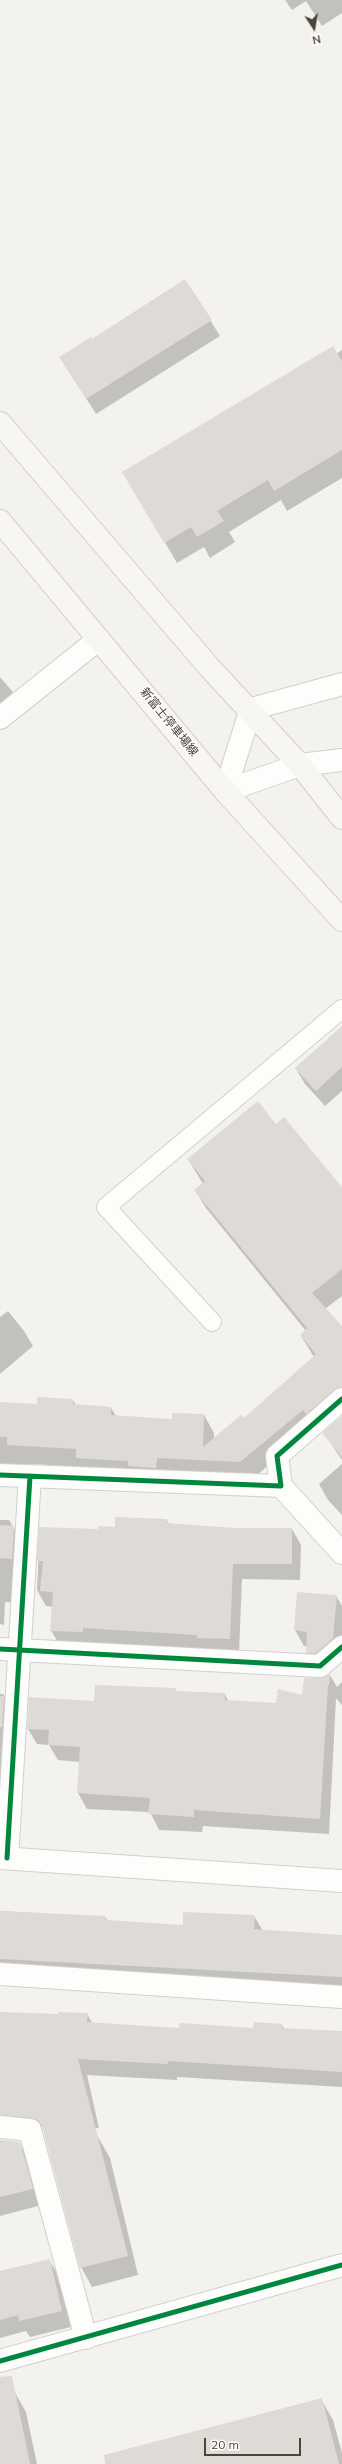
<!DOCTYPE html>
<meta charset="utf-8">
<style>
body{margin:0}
#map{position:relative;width:342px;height:2464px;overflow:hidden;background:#f4f2ee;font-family:Mulish,sans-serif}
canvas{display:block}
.north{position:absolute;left:294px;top:8px;width:40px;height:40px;-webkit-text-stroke:3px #fff;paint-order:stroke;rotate:168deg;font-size:11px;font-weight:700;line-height:16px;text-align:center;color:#4b4439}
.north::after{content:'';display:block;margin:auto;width:14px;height:18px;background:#4b4439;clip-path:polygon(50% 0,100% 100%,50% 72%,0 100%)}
.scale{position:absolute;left:204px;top:2438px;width:97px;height:18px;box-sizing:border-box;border:2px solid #4b4439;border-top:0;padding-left:5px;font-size:12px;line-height:14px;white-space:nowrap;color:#4b4439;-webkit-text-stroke:3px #fff;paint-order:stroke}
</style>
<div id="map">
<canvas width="342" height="2464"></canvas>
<div class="north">N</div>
<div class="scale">20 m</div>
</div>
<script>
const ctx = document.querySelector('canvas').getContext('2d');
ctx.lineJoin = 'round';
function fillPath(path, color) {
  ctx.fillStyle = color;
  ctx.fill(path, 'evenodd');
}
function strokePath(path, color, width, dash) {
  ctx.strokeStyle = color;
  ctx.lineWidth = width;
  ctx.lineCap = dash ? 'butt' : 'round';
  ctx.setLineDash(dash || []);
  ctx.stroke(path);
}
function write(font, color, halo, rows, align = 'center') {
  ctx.font = font + ' Mulish,"Noto Sans JP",sans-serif';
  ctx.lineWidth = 3;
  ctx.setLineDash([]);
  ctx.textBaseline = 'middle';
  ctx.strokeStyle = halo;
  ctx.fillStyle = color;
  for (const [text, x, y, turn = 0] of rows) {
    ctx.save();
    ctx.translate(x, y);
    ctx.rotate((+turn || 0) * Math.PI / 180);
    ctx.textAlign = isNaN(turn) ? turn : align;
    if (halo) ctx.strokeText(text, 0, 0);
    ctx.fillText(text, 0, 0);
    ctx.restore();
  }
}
const shadow = new Path2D(`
 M285,0H342V13L322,26L306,1L292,10Z
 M185,280L220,336L96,414L70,373L92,340Z
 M342,350V478L287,511L281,500L229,532L235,542L210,558L204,547L177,563L136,493Z
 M0,677L12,691L21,706L0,723Z
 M342,1027V1091L325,1106L305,1084L296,1069Z
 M276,1125L342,1189V1296L325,1309L342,1328V1409L314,1427L251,1480L87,1476L82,1467L34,1464V1471L0,1469V1403L38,1405L73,1400L76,1406L111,1408L116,1416L173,1420L204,1415L214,1433V1439L244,1420L314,1357L301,1336L306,1331L206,1208L195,1190L203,1184L188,1159Z
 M8,1311L24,1331L33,1346L0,1374V1317Z
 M342,1417V1460L324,1433Z
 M342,1464V1515L328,1500L319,1484Z
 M0,1520H9L23,1543L19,1603L5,1602L4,1625L0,1624Z
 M167,1520L169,1524L235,1529H292L301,1545L300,1580L242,1579L239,1654L60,1646L51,1630L53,1607L46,1606L37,1590L40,1528L99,1530Z
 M298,1593L336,1596L342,1606V1650L316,1668L307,1652V1646H304L295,1630Z
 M330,1675L337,1687L342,1682V1705L336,1698L329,1834L203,1826L202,1832L159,1830L150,1812L87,1809L78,1793L80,1762L58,1760L49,1745L37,1744L28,1729L95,1702L175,1689L177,1692L225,1694L228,1701L277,1704L303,1696L320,1679Z
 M0,1694H3L12,1709L0,1819Z
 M0,1911L106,1917L108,1922L184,1926L254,1916L263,1931L342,1936V1992L0,1970Z
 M0,2013L59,2016L87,2014L93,2024L180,2029H254L282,2025L284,2029L342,2032V2087L177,2077V2080L87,2075L99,2128H93L110,2158L138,2275L92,2287L81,2267L90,2128L0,2125Z
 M21,2146L30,2162L42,2205L0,2216V2151Z
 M50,2261L59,2277L71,2327L30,2337L26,2331L0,2338V2272Z
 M14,2391L26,2412L37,2464H0V2394Z
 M321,2399L333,2420L342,2453V2464H116Z`);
const building = new Path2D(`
 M185,279L212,320L86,399L59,357L91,337L92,339Z
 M333,346L342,361V450L274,491L268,480L217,511L224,521L197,537L191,527L164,543L122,472Z
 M342,1026V1067L316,1091L295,1068Z
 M258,1101L276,1124L284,1117L342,1187V1269L312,1293L342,1326V1387L334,1390L306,1414L303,1410L240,1462L157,1458L156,1468L128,1466V1461L76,1458V1449L7,1445V1437H0V1402L37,1404V1397L73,1399V1404L111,1407V1415L172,1419V1413L204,1414L203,1447L241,1415L244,1418L316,1354L300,1335L307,1328L194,1190L205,1181L187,1159Z
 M342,1416V1457L322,1433Z
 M115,1517L167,1519V1523L235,1528H292V1564H233L230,1639L197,1638V1635L83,1628V1632L50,1631L53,1592L40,1591L43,1561H37L39,1527L98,1529V1526L115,1527Z
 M0,1525L14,1526L12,1559L0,1558Z
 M297,1592L337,1595L333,1638L316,1653H306L307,1632L294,1630Z
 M330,1674L329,1686L328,1684L320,1819L194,1810V1817L148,1814L150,1798L77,1793L80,1747L48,1745L49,1730L27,1729L29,1697L94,1701L95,1685L176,1688V1691L225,1693V1700L276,1703L278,1689L302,1695L304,1678H320Z
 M0,1696H4L2,1727H0Z
 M0,1911L106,1916V1920L183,1925V1912L255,1915L254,1929L342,1935V1977L0,1959Z
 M0,2012L58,2014V2012L88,2013L87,2022L179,2028V2023L253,2028L254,2022L282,2024V2028L342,2031V2072L168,2061V2064L78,2059L128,2256L80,2268L42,2126L38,2120L32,2118L0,2115Z
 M0,2140L20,2142L33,2189L0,2197Z
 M50,2259L62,2311L19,2321L18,2315L0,2320V2271Z
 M12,2376L30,2464H0V2377Z
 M322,2398L339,2464H105L104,2455Z`);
const service = new Path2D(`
 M212,1322L106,1207L342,1009`);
const minor = new Path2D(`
 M0,718L99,639
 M0,1475L281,1486L277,1456L342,1399
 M281,1486L342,1553
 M0,1649L320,1666L342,1647
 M0,1858L342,1881
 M7,1858L30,1476
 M0,1974L342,1997
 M0,2127L30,2130L86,2338
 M0,2361L342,2265`);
const tertiary = new Path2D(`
 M225,791L251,709L342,684
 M225,791L300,765L342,760`);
const secondary = new Path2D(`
 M0,423L209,667L300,765L342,818
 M0,521L225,791L342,920`);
const cycleway = new Path2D(`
 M0,1475L281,1486L277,1456L342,1399
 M0,1649L320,1666L342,1647
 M7,1858L30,1476
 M0,2361L342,2265`);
const streetNames = [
 ["新富士停車場線",169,722,51]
];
fillPath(shadow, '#0003');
fillPath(building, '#dedbd6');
strokePath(service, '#d2d0cb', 20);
strokePath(minor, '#d2d0cb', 24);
strokePath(tertiary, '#d2d0cb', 24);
strokePath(secondary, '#d3cfc5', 24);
strokePath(service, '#fdfdfc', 18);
strokePath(minor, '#fdfdfc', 22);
strokePath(tertiary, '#fdfdfc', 22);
strokePath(secondary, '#f7f6f1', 22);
strokePath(cycleway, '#00873e', 5);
write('12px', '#4b4439', '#fff', streetNames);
</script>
